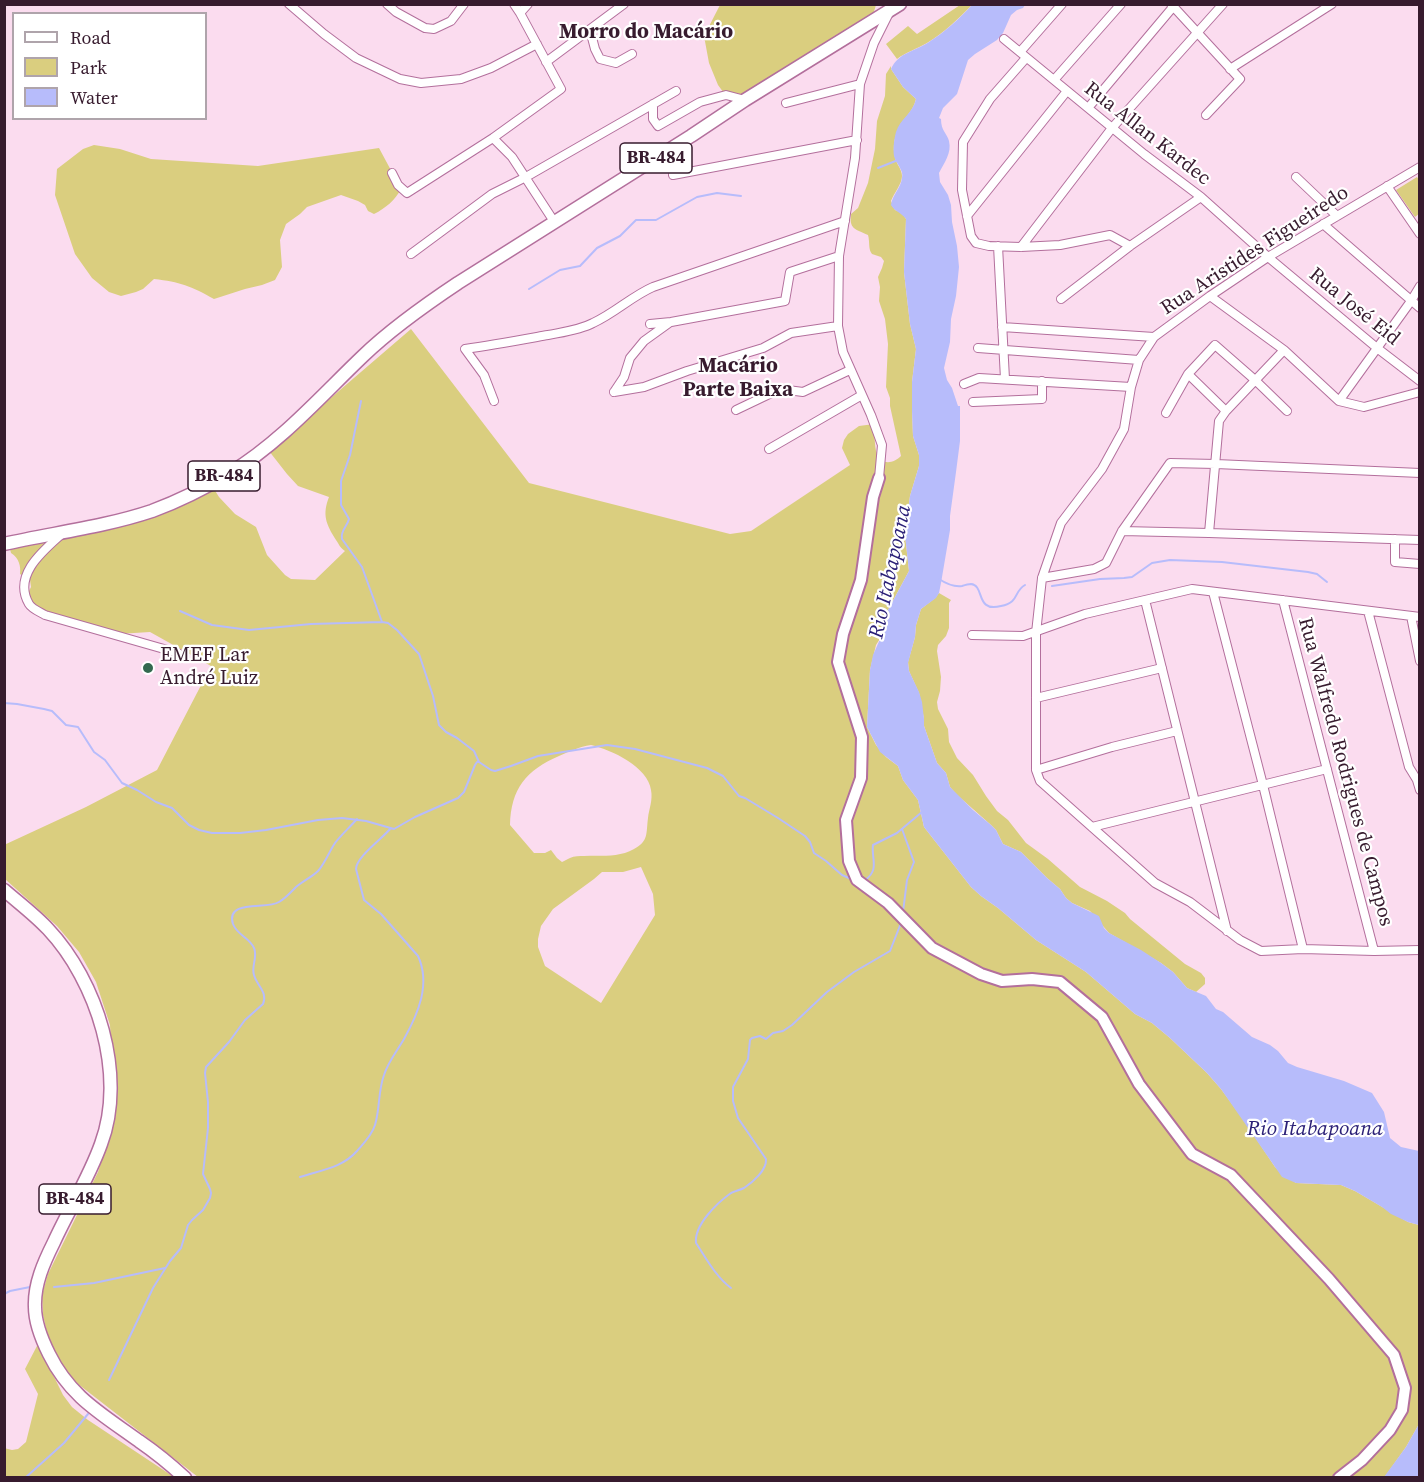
<!DOCTYPE html>
<meta charset="utf-8">
<style>
body{margin:0}
#map{position:relative;width:1424px;height:1482px;overflow:hidden;background:#fbdcef;font-family:"Source Serif 4",serif}
canvas{display:block}
.frame{position:absolute;inset:0;border:6px solid #371b2e;pointer-events:none}
.legend{position:absolute;left:12px;top:12px;width:195px;height:108px;box-sizing:border-box;background:#fff;border:2px solid #afa4ab;margin:0;padding:8px 10px;list-style:none;font-size:18px;color:#371b2e}
.legend li{display:flex;align-items:center;gap:12px;height:30px}
.legend b{width:30px;border:2px solid #afa4ab}
</style>
<div id="map">
<canvas width="1424" height="1482"></canvas>
<div class="frame"></div>
<ul class="legend">
<li><b style="height:8px;background:#fff"></b>Road</li>
<li><b style="height:16px;background:#dace7f"></b>Park</li>
<li><b style="height:16px;background:#b7bcfb"></b>Water</li>
</ul>
</div>
<script>
const ctx = document.querySelector('canvas').getContext('2d');
ctx.lineJoin = 'round';
function fillPath(path, color) {
  ctx.fillStyle = color;
  ctx.fill(path, 'evenodd');
}
function strokePath(path, color, width, dash) {
  ctx.strokeStyle = color;
  ctx.lineWidth = width;
  ctx.lineCap = dash ? 'butt' : 'round';
  ctx.setLineDash(dash || []);
  ctx.stroke(path);
}
function write(font, color, halo, rows, align = 'center') {
  ctx.font = font + ' "Source Serif 4",serif';
  ctx.lineWidth = 4.5;
  ctx.setLineDash([]);
  ctx.textBaseline = 'middle';
  ctx.strokeStyle = halo;
  ctx.fillStyle = color;
  for (const [text, x, y, turn = 0] of rows) {
    ctx.save();
    ctx.translate(x, y);
    ctx.rotate((+turn || 0) * Math.PI / 180);
    ctx.textAlign = isNaN(turn) ? turn : align;
    if (halo) ctx.strokeText(text, 0, 0);
    ctx.fillText(text, 0, 0);
    ctx.restore();
  }
}
const green = new Path2D(`
 M720,5H876L872,18L736,101L729,100L718,85L709,63L704,36Z
 M960,5H972C958,19 944,33 927,43C917,49 906,52 897,59L886,44L908,26L917,34Z
 M891,66V69L903,87L916,99C913,114 899,121 896,135C893,144 893,154 897,163C899,167 902,171 902,176C902,184 894,193 891,201L895,210L902,213L906,219L904,272L910,324L916,349L912,382V411L913,436L919,455V466L910,496L906,526L905,535L909,571L888,610L881,637L876,645L870,670L867,727L876,745L886,757L898,766L903,780L918,800L924,827L971,887L981,896L998,908L1036,940L1086,972L1135,1014L1152,1023L1170,1038L1207,1073L1221,1089L1243,1119L1275,1167L1296,1183L1341,1185L1355,1191L1408,1222L1419,1225V1424L1406,1447L1384,1478L198,1477L69,1377L49,1342L43,1315L42,1295L48,1274L98,1172L109,1137L111,1044L110,1025L96,982L79,952L57,926L5,879L4,845L86,807L157,770L211,666L150,632L118,634L34,609L28,593L31,587L30,580L20,574C21,566 19,558 11,553L10,549L214,489L219,497L235,514L256,527L267,555L285,575L291,579L315,580L345,551C340,548 339,544 336,540C326,524 322,515 329,497L298,486L287,474L269,451L411,329L529,483L730,534L751,531L850,465L842,448L844,440L848,434L859,426L874,424C875,433 874,446 877,454C882,466 894,463 901,456L890,406V398L886,387L888,344L885,319L879,301L880,287L878,277L882,268L884,261L881,257L872,254C868,249 870,242 868,235C855,229 849,229 851,214L858,208L868,183L875,149L877,121L885,96L886,74ZM591,745C612,750 648,767 651,790C653,800 649,809 648,818C646,833 649,841 634,849C618,858 601,855 584,856C580,856 574,856 570,858C567,859 565,861 562,862L557,858L551,850L545,853H534L510,825C511,789 526,770 559,756C570,751 579,747 591,745ZM641,867L653,894L655,915L601,1003L545,966L538,947V939L541,926L553,909L594,879L602,872H623Z
 M94,145L120,149L151,159L258,166L379,148L401,189C395,200 386,208 374,214L368,211L365,205L358,201L341,195L307,207L300,214L286,224L280,240L282,267L275,280L262,285L245,289L214,299C191,286 180,282 154,279L143,289L136,292L121,296L109,292L92,278L75,254L55,195L57,169L83,149Z
 M1417,177L1419,180L1420,213L1415,217L1396,190Z
 M939,593L951,600L949,603V628L946,636L938,645L937,651L941,677L940,691L937,702L938,709L948,729L949,742L957,758L973,775L986,796L997,811L1008,820L1026,843L1048,859L1080,887L1107,901L1125,913L1130,919L1185,964L1201,973L1205,978V984L1196,992L1187,988L1173,972L1161,963L1109,933L1090,911L1072,903L1066,898L1060,889L1047,878L1021,852L1003,844L996,830L991,825L956,794L950,787L946,773L937,763L924,726V719L919,693L909,671L908,662L915,637L916,625L921,609L935,598Z
 M38,1344L63,1395L72,1407L88,1420L174,1477H5L4,1448L12,1450L18,1449L26,1442L38,1394L25,1369Z`);
const water = new Path2D(`
 M972,5H1025L1023,8L1017,10L1011,15L1003,33L997,40L975,54L968,60L957,94L943,108L939,118L941,119C941,131 947,133 949,141C952,153 944,163 939,173L940,182L948,195L951,205L952,222L957,246L959,267L956,296L951,319L950,342L944,368L947,380L952,388L958,406H960V441L956,472L950,516V530L941,583L939,593L936,598L921,609L916,625L915,637L908,663L909,671L919,692L922,702L924,719V726L937,763L946,773L950,787L973,810L991,825L996,830L1003,844L1021,852L1047,878L1060,889L1066,898L1072,903L1099,916L1104,928L1109,933L1141,950L1161,963L1173,972L1187,988L1206,996L1216,1009L1223,1012L1252,1037L1270,1045L1278,1051L1288,1063L1297,1067L1344,1081L1372,1093L1384,1112L1390,1138L1401,1147L1419,1151V1225L1408,1222L1391,1214L1382,1207L1355,1191L1341,1185L1296,1183L1282,1177L1221,1089L1207,1073L1170,1038L1152,1023L1135,1014L1086,972L1036,940L998,908L981,896L971,887L924,827L918,800L903,780L898,766L880,752L867,727L870,670L873,655L881,637L888,610L909,571L905,535L906,526L910,496L919,466V455L913,436L912,411V382L916,349L910,324L904,272L906,219C902,213 894,211 891,205C892,195 901,188 902,178C904,170 896,164 894,156C893,149 894,139 896,132C900,119 913,113 916,99L903,87L891,69C899,52 914,52 929,42C945,32 959,19 972,5Z
 M1419,1424V1477H1384L1406,1447Z`);
const stream = new Path2D(`
 M878,168L898,160
 M529,289L560,270L580,266L597,248L620,236L636,220H656L697,197L717,193L741,196
 M361,401L350,455L341,481V505L349,519C347,527 340,531 342,539L362,567L382,622
 M939,579C945,583 954,587 962,586C965,585 968,584 971,584C985,585 975,613 1001,606C1020,602 1013,592 1025,585
 M1052,586L1100,579L1124,578L1132,577L1152,563L1170,560L1222,562L1308,572L1317,574L1327,582
 M180,611L212,625L249,630L311,624L382,622L388,623L397,630L419,654L433,696L439,725L446,732L457,738L474,751L479,762L491,770L495,771L511,766L538,756L607,745L635,749L707,768L723,776L739,796L745,798L778,818L805,836L810,842L814,853L826,861L842,875L851,879
 M4,703L17,704L44,709L52,711L66,725L78,727L94,752L105,760L122,783L137,790L156,802L172,808L189,825L199,830L212,833H240L266,830L318,820L342,818L366,821L394,829L415,817L458,798L464,792L475,765L477,762H479
 M902,829L914,862L907,880L903,912
 M865,880C880,870 871,858 873,845L897,833L922,812
 M300,1177C321,1170 342,1168 357,1151C364,1143 372,1135 375,1125C380,1109 378,1091 384,1075C388,1062 397,1051 404,1039C418,1014 431,984 418,956L381,914L364,900L356,869C356,857 382,839 391,828
 M54,1287L94,1283L165,1268
 M731,1288C716,1277 706,1258 696,1243C694,1225 717,1203 731,1193C735,1191 740,1190 744,1188C753,1182 767,1170 766,1159L738,1118L733,1101V1087L748,1059L750,1040L752,1038L760,1036L766,1039L773,1033L783,1031L792,1025L827,992L854,972L890,951L901,923
 M4,1294L10,1291L30,1287
 M109,1380L153,1288L170,1261L181,1248L188,1225L192,1220L203,1210L210,1198L211,1193L210,1189L203,1174L208,1128V1102L205,1073L206,1067L229,1042L245,1020L263,1004C268,992 257,986 254,975C251,966 258,957 254,948C250,938 237,935 233,924C225,899 267,910 279,902C286,898 291,892 296,887C303,881 312,877 318,871C325,863 329,852 335,843C341,835 350,827 357,819
 M25,1478L64,1443L88,1414`);
const street = new Path2D(`
 M289,4L324,34L356,58L400,79L421,83L461,79L491,68L537,44
 M387,4L396,12L425,28L434,29L451,21L464,4
 M1171,4L1240,79L1206,115
 M520,13L528,4
 M590,30L595,49L600,59L616,63L632,54
 M1004,39L1144,154L1201,197L1268,257L1377,348L1420,381
 M1020,52L1062,4
 M1026,58L990,99L963,142L962,190L971,236L976,243L989,246L1021,247L1060,245L1110,235L1130,246
 M546,62L624,4
 M1230,69L1332,4
 M1054,80L1121,4
 M786,103L860,84
 M653,104V119L658,126L700,102L726,95L745,100
 M1088,108L1173,7
 M493,138L512,157L555,223
 M1420,167L1268,257L1210,296L1154,337L1139,360L1131,387L1124,429L1102,469L1061,523L1042,578L1036,633V770L1040,781L1155,883L1190,902L1240,940L1261,951L1303,949L1374,951L1420,950
 M392,173L398,185L407,193L493,138L561,89L520,13L514,4
 M673,175L857,140
 M1296,177L1337,216
 M1387,186L1420,234
 M967,216L1067,91
 M1323,224L1420,308
 M998,246L1005,379
 M1021,247L1112,128L1223,4
 M411,254L492,194L526,177L676,91
 M1210,296L1284,350L1339,401L1364,407L1420,392
 M1061,299L1130,246L1201,197
 M650,324L671,322L785,301L790,272L839,256
 M1002,327L1154,337
 M978,348L1139,360
 M1188,374L1226,411
 M964,384L979,378L1131,387
 M614,392L644,387L687,371L763,348L791,333L838,326
 M614,392L624,377L630,358L644,341L669,323
 M494,401L484,375L465,349C493,345 520,340 548,335C563,332 580,330 593,323C615,313 632,296 653,287L845,221
 M1339,401L1411,301L1420,286
 M973,402L1042,399V381
 M736,410L780,389L803,392L850,370
 M1166,413L1188,374L1215,345L1255,380L1287,411
 M769,449L862,395
 M879,478L882,445L871,415L843,352L838,326L839,256L855,158L860,84L874,43L890,11
 M1122,531L1209,533L1420,540
 M63,533C44,550 12,575 29,604C32,609 40,612 45,615L178,653
 M1209,533L1219,421L1226,411L1284,350
 M1395,539V562L1420,564
 M1042,578L1094,569L1106,563L1122,531L1170,463L1216,464L1420,473
 M1213,592L1263,785L1303,949
 M1145,600L1227,931
 M1283,600L1374,951
 M1368,611L1409,767L1417,780L1420,790
 M1411,616L1420,661
 M972,635L1023,636L1085,614L1192,589L1420,617
 M1036,698L1162,668
 M1036,770L1112,747L1177,731
 M1092,827L1327,769`);
const secondary = new Path2D(`
 M879,478L873,497L861,580L843,634L838,662L862,737L861,778L846,820L849,861L857,880L888,903L932,948L981,974L1002,981L1032,979L1060,982L1102,1017L1139,1084L1192,1154L1231,1175L1329,1279L1394,1355L1405,1388L1402,1410L1390,1430L1362,1460L1339,1478`);
const primary = new Path2D(`
 M4,544C53,533 104,527 152,511C179,501 205,488 230,473C281,442 321,396 363,356C392,328 425,305 458,283L691,136L745,100L900,4
 M4,890C19,903 35,915 48,929C97,981 127,1075 101,1144C89,1178 69,1209 54,1242C44,1262 34,1284 35,1307C35,1323 42,1340 49,1354C70,1397 102,1414 139,1441C155,1452 171,1465 185,1478`);
const markers = [
 [148,668,6,"#33694f"]
];
const shields = [
 [656,158,72],
 [224,476,72],
 [75,1199,72]
];
const shieldNames = [
 ["BR-484",656,158],
 ["BR-484",224,476],
 ["BR-484",75,1199]
];
const streetNames = [
 ["Rua Allan Kardec",1147,134,38],
 ["Rua Aristides Figueiredo",1255,251,-33],
 ["Rua José Eid",1354,307,39],
 ["Rua Walfredo Rodrigues de Campos",1345,772,75]
];
const poiNames = [
 ["EMEF Lar",160,656],
 ["André Luiz",160,679]
];
const neighbourhoodNames = [
 ["Morro do Macário",646,33],
 ["Macário",738,367],
 ["Parte Baixa",738,391]
];
const waterNames = [
 ["Rio Itabapoana",891,572,-78],
 ["Rio Itabapoana",1315,1130]
];
fillPath(green, '#dace7f');
fillPath(water, '#b7bcfb');
strokePath(stream, '#b7bcfb', 2);
strokePath(street, '#b36f9c', 10);
strokePath(secondary, '#b36f9c', 14);
strokePath(primary, '#b36f9c', 15);
strokePath(street, '#fff', 8);
strokePath(secondary, '#fff', 10);
strokePath(primary, '#fff', 12);
for (const [x, y, r, color] of markers) {
  const dot = new Path2D();
  dot.arc(x, y, r, 0, 2 * Math.PI);
  ctx.fillStyle = color;
  ctx.fill(dot);
  strokePath(dot, '#fff', 2);
}
for (const [x, y, w] of shields) {
  const box = new Path2D();
  box.roundRect(x - w / 2, y - 15, w, 30, 4.5);
  ctx.fillStyle = '#fff';
  ctx.fill(box);
  strokePath(box, '#371b2e', 1.5);
}
write('bold 18px', '#371b2e', null, shieldNames);
write('20px', '#371b2e', '#fff', streetNames);
write('20px', '#371b2e', '#fff', poiNames, 'left');
write('bold 21px', '#371b2e', '#fff', neighbourhoodNames);
write('italic 21px', '#2b2077', '#fff', waterNames);
</script>
